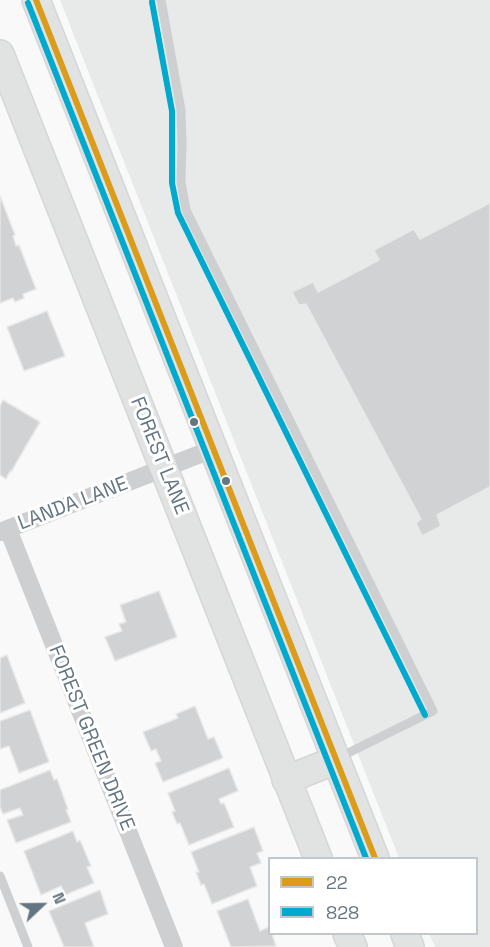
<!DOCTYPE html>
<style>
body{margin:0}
#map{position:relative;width:490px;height:947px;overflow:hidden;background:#f9f9f9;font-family:"Space Grotesk",sans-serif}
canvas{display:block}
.legend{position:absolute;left:268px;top:857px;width:210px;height:78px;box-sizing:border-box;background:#fff;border:2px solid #c1c8cd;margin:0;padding:8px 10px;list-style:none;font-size:18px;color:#657683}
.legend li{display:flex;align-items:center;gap:12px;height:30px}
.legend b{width:30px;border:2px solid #c1c8cd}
.north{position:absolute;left:12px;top:875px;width:60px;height:60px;-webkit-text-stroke:4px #fff;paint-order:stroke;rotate:68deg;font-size:16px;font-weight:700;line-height:24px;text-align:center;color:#657683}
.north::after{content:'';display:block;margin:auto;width:21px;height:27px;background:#657683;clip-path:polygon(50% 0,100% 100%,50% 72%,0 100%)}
</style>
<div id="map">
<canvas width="490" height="947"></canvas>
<ul class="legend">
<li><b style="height:8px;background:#da9c1a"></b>22</li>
<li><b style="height:8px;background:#00a9ce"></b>828</li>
</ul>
<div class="north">N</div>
</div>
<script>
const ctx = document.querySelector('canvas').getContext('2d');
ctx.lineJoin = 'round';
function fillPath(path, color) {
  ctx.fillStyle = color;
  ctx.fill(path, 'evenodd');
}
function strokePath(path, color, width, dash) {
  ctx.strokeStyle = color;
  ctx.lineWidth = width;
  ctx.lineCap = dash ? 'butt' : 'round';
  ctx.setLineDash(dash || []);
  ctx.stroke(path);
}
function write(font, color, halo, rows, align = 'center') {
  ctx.font = font + ' "Space Grotesk",sans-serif';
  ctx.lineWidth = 6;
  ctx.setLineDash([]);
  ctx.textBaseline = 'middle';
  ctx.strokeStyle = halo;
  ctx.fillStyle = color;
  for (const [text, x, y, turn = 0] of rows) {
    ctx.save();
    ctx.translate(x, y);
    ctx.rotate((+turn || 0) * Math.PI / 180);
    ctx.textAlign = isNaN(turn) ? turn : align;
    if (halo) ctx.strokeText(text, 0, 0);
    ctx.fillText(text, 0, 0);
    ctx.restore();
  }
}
const built = new Path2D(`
 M60,0H490V947H435L429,934H476V858H399Z`);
const building = new Path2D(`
 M0,196L15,235L13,236L16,246L19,245L36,289L23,294L24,298L15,302L13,298L0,303Z
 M490,203V487L437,515L441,526L422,536L416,523L421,519L306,304L299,305L292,292L313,282L318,292L379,260L374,250L414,229L420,239Z
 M47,311L65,356L24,371L7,327Z
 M3,400L40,422L11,472L10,471L6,479L0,475V406Z
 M159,591L177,637L115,661L105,637L122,631L119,624L126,622L120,605Z
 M7,655L25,703L0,713V658Z
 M195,706L208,739L214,737L223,758L163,782L155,763L161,761L156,749L151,751L143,732L178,718L176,714Z
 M30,710L49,762L19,773L9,746L0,749V721Z
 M229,768L238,791L219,799L221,804L224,803L234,827L189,845L180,823L177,824L172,812L175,811L168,793Z
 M50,770L54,780L57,779L68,809L66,810L71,822L16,843L7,820L23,815L20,808L3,814L0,807V790Z
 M254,827L263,851L257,853L261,863L250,867L257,886L212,904L204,884L201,885L196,872H199L191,852Z
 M73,831L77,842L80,840L91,866L87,867L94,883L65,895L61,886L41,895L24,851Z
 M100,890L108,914L85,923L94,947H64L49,911Z
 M248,899L260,931L269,927L270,934H272L276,946L231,947L217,911Z`);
const lane = new Path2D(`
 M161,0L181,110L182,144L181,182L186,210L433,711L338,758
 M0,876L28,947`);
const street = new Path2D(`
 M8,529L174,947
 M0,532L213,449`);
const secondary = new Path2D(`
 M36,0L375,858
 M0,54L318,858
 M286,780L336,760
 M347,934L353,947
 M405,934L410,947`);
const bus1 = new Path2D(`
 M36,0L375,858`);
const bus2 = new Path2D(`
 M152,2L172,111V183L178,213L425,715
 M28,3L366,858`);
const markers = [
 [194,422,5,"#657683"],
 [226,481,5,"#657683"]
];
const streetNames = [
 ["FOREST LANE",159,456,68],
 ["LANDA LANE",73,504,-21],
 ["FOREST GREEN DRIVE",91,738,68]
];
fillPath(built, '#e8e9e9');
fillPath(building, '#d0d2d3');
strokePath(building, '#e8e8e8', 1.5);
strokePath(secondary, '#d5d6d7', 30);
strokePath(lane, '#cecfd0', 9);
strokePath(street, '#cecfd0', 18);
strokePath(secondary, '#e1e2e2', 27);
strokePath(bus1, '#da9c1a', 6);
strokePath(bus2, '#00a9ce', 6);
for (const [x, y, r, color] of markers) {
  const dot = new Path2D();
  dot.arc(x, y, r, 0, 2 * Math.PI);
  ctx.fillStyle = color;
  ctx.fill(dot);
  strokePath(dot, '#fff', 2);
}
write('20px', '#657683', '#fff', streetNames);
</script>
